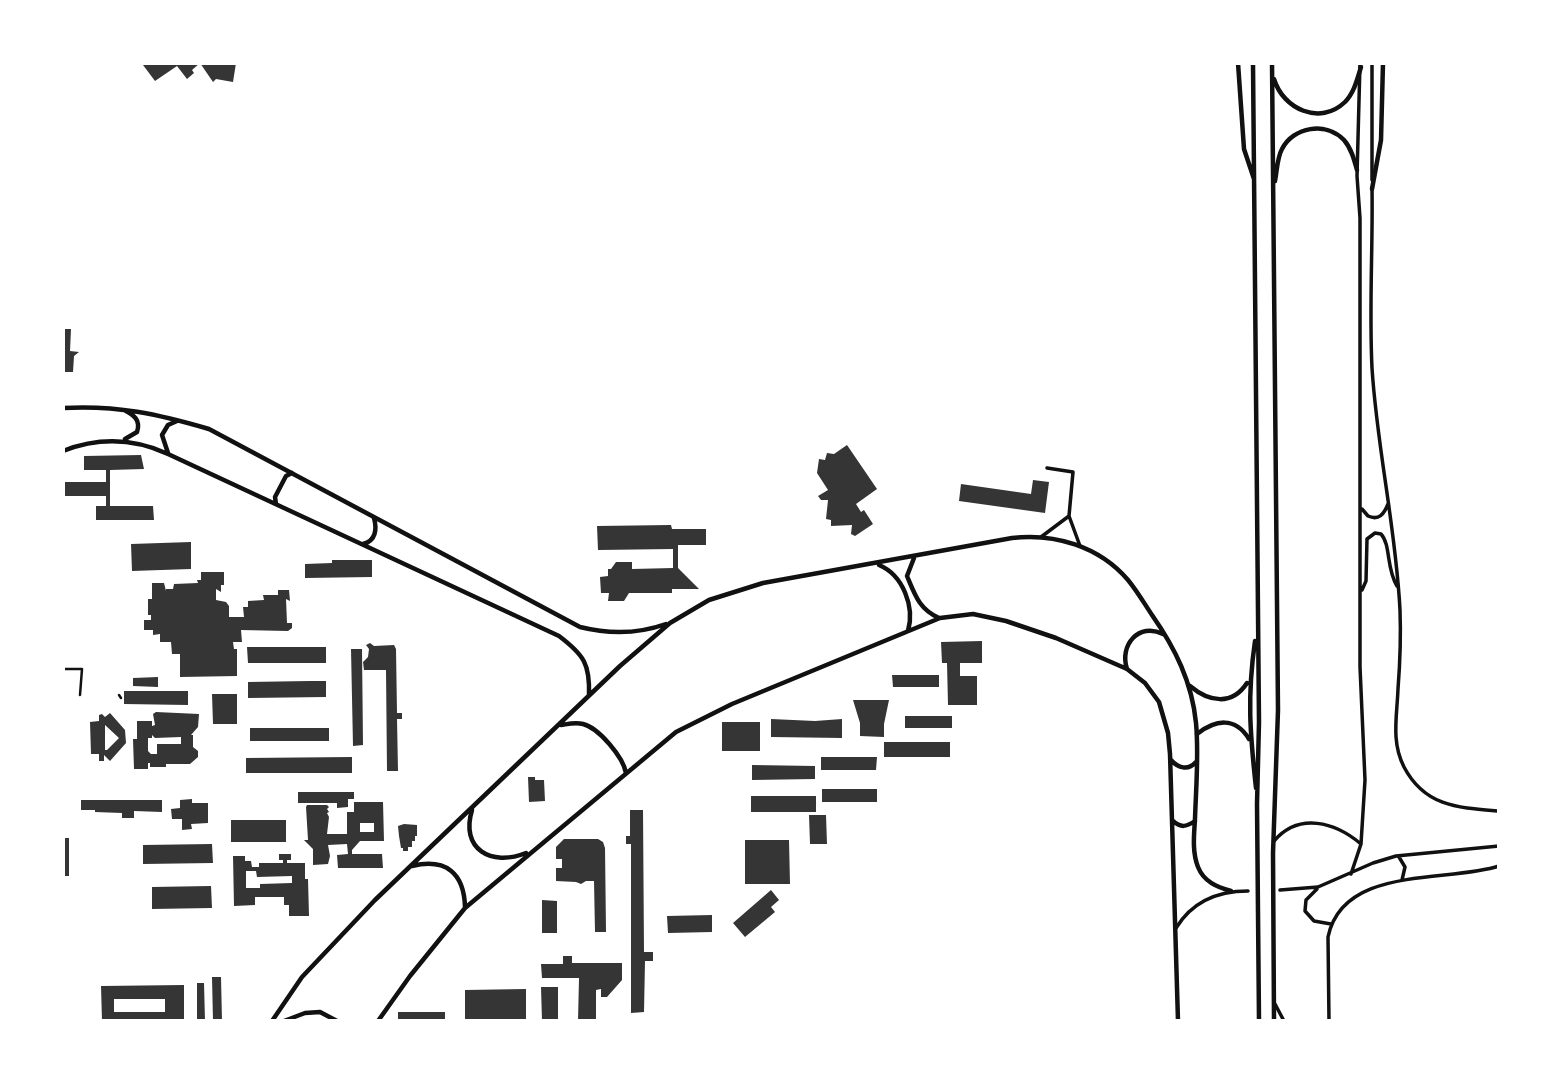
<!DOCTYPE html>
<style>
body{margin:0}
#map{position:relative;width:1562px;height:1084px;overflow:hidden;background:#fff;font-family:Lato,sans-serif}
canvas{display:block}
.frame{position:absolute;inset:0;border:65px solid #fff;pointer-events:none}
</style>
<div id="map">
<canvas width="1562" height="1084"></canvas>
<div class="frame"></div>
</div>
<script>
const ctx = document.querySelector('canvas').getContext('2d');
ctx.lineJoin = 'round';
function fillPath(path, color) {
  ctx.fillStyle = color;
  ctx.fill(path, 'evenodd');
}
function strokePath(path, color, width, dash) {
  ctx.strokeStyle = color;
  ctx.lineWidth = width;
  ctx.lineCap = dash ? 'butt' : 'round';
  ctx.setLineDash(dash || []);
  ctx.stroke(path);
}
const building = new Path2D(`
 M146,63H236L233,82L216,79L213,82L200,63L192,70L194,73L187,79L177,66L155,81L143,65Z
 M63,329H71L70,351L79,352L74,356L73,372H63Z
 M847,445L877,489L856,504L861,512L864,510L873,524L855,536L851,534L852,525L831,526V520L826,519L828,500H821L818,496L828,490L817,473L819,459L825,460L827,453L834,454Z
 M141,455L144,469L110,470V506H153L154,520H96V506H106V496H63V482H106V470H84V456Z
 M1033,480L1049,482L1045,513L959,501L961,484L1031,494Z
 M671,525L672,529H706V545H678V568L699,589H672V593H629L624,601H608L609,593H601L600,577L608,576V569H611L616,562H632V569L673,568V549L598,550L597,526Z
 M191,542V569L132,571L131,544Z
 M332,560H372V577L305,578V564L332,563Z
 M201,572H224V585H221V592L216,589V600L226,602L229,606V617H244L243,607H248V601L264,600L263,595H278V590H289L290,601L286,599L287,623H292V628L288,631L241,630L242,642H233L234,649H237V676L180,677V654H172L171,642H160V634L153,635V630H144V620H151V615H148V599H152V583H164L166,591V589H173L174,584L198,583L197,580H201Z
 M982,641V663H960V676H977V705H948L947,663H942L941,642Z
 M370,643L374,646L394,645L396,649L397,713H402V719H397L398,771H387L386,670H364L363,662L368,657L369,649L366,645Z
 M247,647H326V663H248Z
 M351,649H362L363,745L353,746Z
 M892,675H939V687H893Z
 M158,677V687L133,686V678Z
 M310,681H326V697L248,698V682Z
 M124,691H188V705L124,704Z
 M212,694H237V724H213Z
 M853,700H889L884,724V737L860,736V723Z
 M156,712L199,714L198,727L191,735H193V747L198,751V757L190,764H166V767H150V763H148V769H134L133,739H137V721H152V726L155,725L153,714ZM152,735L155,738L181,737V744H157V754H151L148,751V738H152Z
 M110,713L125,730L126,743L110,761L104,755V761H99V754H91L90,722L99,721V715L102,714L105,717ZM105,725L119,738L107,750H105Z
 M905,716H952V728H905Z
 M771,719L815,721L842,719V738L771,737Z
 M722,722H760V751H722Z
 M250,728H329V741H250Z
 M884,742H950V757H884Z
 M352,757V773H246V758Z
 M821,757H877L876,770H821Z
 M752,765L815,766V779L752,780Z
 M528,777H535V780H544L545,801L529,802Z
 M822,789H877V802H822Z
 M298,792H354V799H348V807L337,808V803H298Z
 M751,796H816V812H751Z
 M192,799V803H208V823L191,824L192,829L182,830V819H172L171,809L180,808V800Z
 M81,800H162V812L134,811V818H122V813L95,812V810H81Z
 M354,802H383L384,841H360L352,850V854H382L383,868H338L337,855L348,854L347,844L328,845L330,856L328,864L313,865V849L304,840H308L306,807L307,805H327L329,807L327,809L329,812L327,813L329,817L327,834H347V812H354ZM360,823H374V832H360Z
 M630,810H643L644,952H653V961H645L644,1012L631,1013V844H626V836H630Z
 M809,815H826L827,844H810Z
 M231,820H286V842H231Z
 M404,824L417,825V836H415V841H412V847H408V851H403V848H401L399,836L398,826Z
 M63,838H69V876H63Z
 M564,839H598L603,842L605,848L606,932H595L594,881H586L581,884L576,882L556,881V868H562V859H556V847Z
 M745,840H789L790,884H745Z
 M212,844L213,863L143,864V845Z
 M279,854H291V860H287V863H305V879H308L309,916H289V905H284V897H255V905L234,906L233,856H245V861H251L252,867H259V863H283V860H279ZM246,871H256L257,877L292,876V883L260,884V888H246Z
 M211,886L212,908L152,909V887Z
 M771,890L779,900L771,907L775,912L745,937L733,923Z
 M542,900L557,901V933H542Z
 M712,915V932L668,933L667,916Z
 M563,956H572V963H622V980L607,997H601V989L596,990V1021H578L579,978H542L541,964H563Z
 M212,977H221L222,1021H213Z
 M197,983H204L205,1021H197Z
 M184,985V1021H102L101,986ZM114,999H165V1012H114Z
 M541,987H558V1021H542Z
 M526,989V1021H465V990Z
 M398,1012H445V1021H398Z`);
const pedestrian = new Path2D(`
 M63,669H82L80,695
 M119,695L121,698`);
const minor = new Path2D(`
 M1372,180V63
 M1372,188C1373,247 1369,308 1372,368C1377,449 1396,528 1400,610C1401,636 1400,663 1398,689C1397,716 1391,742 1404,767C1425,807 1459,808 1499,811
 M1047,468L1073,472L1069,516L1080,546
 M1362,509L1368,516C1379,521 1384,514 1388,504
 M1041,537L1069,516
 M1362,590L1366,581L1367,539L1375,533L1381,534C1391,545 1386,568 1397,586
 M1274,841C1299,812 1335,822 1361,844
 M1399,857L1405,867L1402,880
 M1351,874L1361,844L1365,780L1360,667V218L1357,176L1360,63
 M1317,889L1306,900L1305,911L1314,921L1331,924
 M1280,890L1318,887L1373,863L1396,856L1499,846
 M1176,928C1192,902 1218,891 1248,891
 M1275,1004L1284,1021
 M1329,1021L1328,937C1343,865 1447,883 1499,866`);
const tertiary = new Path2D(`
 M63,408C117,405 158,414 209,429L580,627C608,634 638,634 666,624
 M124,410C134,415 141,420 137,432L125,439
 M63,451C99,437 133,438 168,454L559,636C584,655 590,664 589,695
 M168,453L162,435L168,425L177,421
 M276,504L275,497L286,476L292,473
 M363,544C376,541 377,529 374,518
 M914,558L907,576C915,595 919,609 939,618
 M879,565C903,575 915,607 908,631
 M1127,669C1119,645 1139,622 1163,634
 M561,725C568,724 575,722 583,724C599,728 623,757 626,773
 M1171,760C1178,768 1188,771 1196,762
 M472,810C460,849 491,867 526,853
 M1173,821C1181,828 1186,827 1195,821
 M412,866C446,858 464,873 465,907
 M272,1021L302,977L375,900L620,666L670,623L709,600L763,583L1012,538C1054,533 1099,546 1128,580C1137,591 1144,603 1152,615C1175,648 1192,682 1196,723C1199,754 1196,787 1195,819C1194,835 1192,852 1198,867C1204,882 1217,887 1231,891
 M284,1021L305,1013L320,1012L337,1021
 M378,1021L410,976L465,908L676,732L732,704L940,618L973,614L1006,621L1056,638L1127,669L1145,683L1159,702L1168,733L1170,754L1178,1021`);
const secondary = new Path2D(`
 M1238,63L1244,149L1254,179
 M1253,63L1259,722L1257,804L1259,1021
 M1272,63L1278,710L1273,853L1274,1021
 M1274,79C1283,109 1320,126 1345,102C1354,93 1357,80 1361,67
 M1275,181C1277,171 1277,158 1282,149C1293,127 1326,121 1344,140C1351,148 1354,159 1357,170
 M1372,189L1381,140L1383,63
 M1255,641C1247,697 1250,733 1256,788
 M1190,686C1209,702 1232,706 1247,683
 M1197,734C1215,720 1235,716 1249,739`);
fillPath(building, '#353535');
strokePath(pedestrian, '#111', 2.5);
strokePath(minor, '#111', 3.5);
strokePath(tertiary, '#111', 4.5);
strokePath(secondary, '#111', 4.5);
</script>
